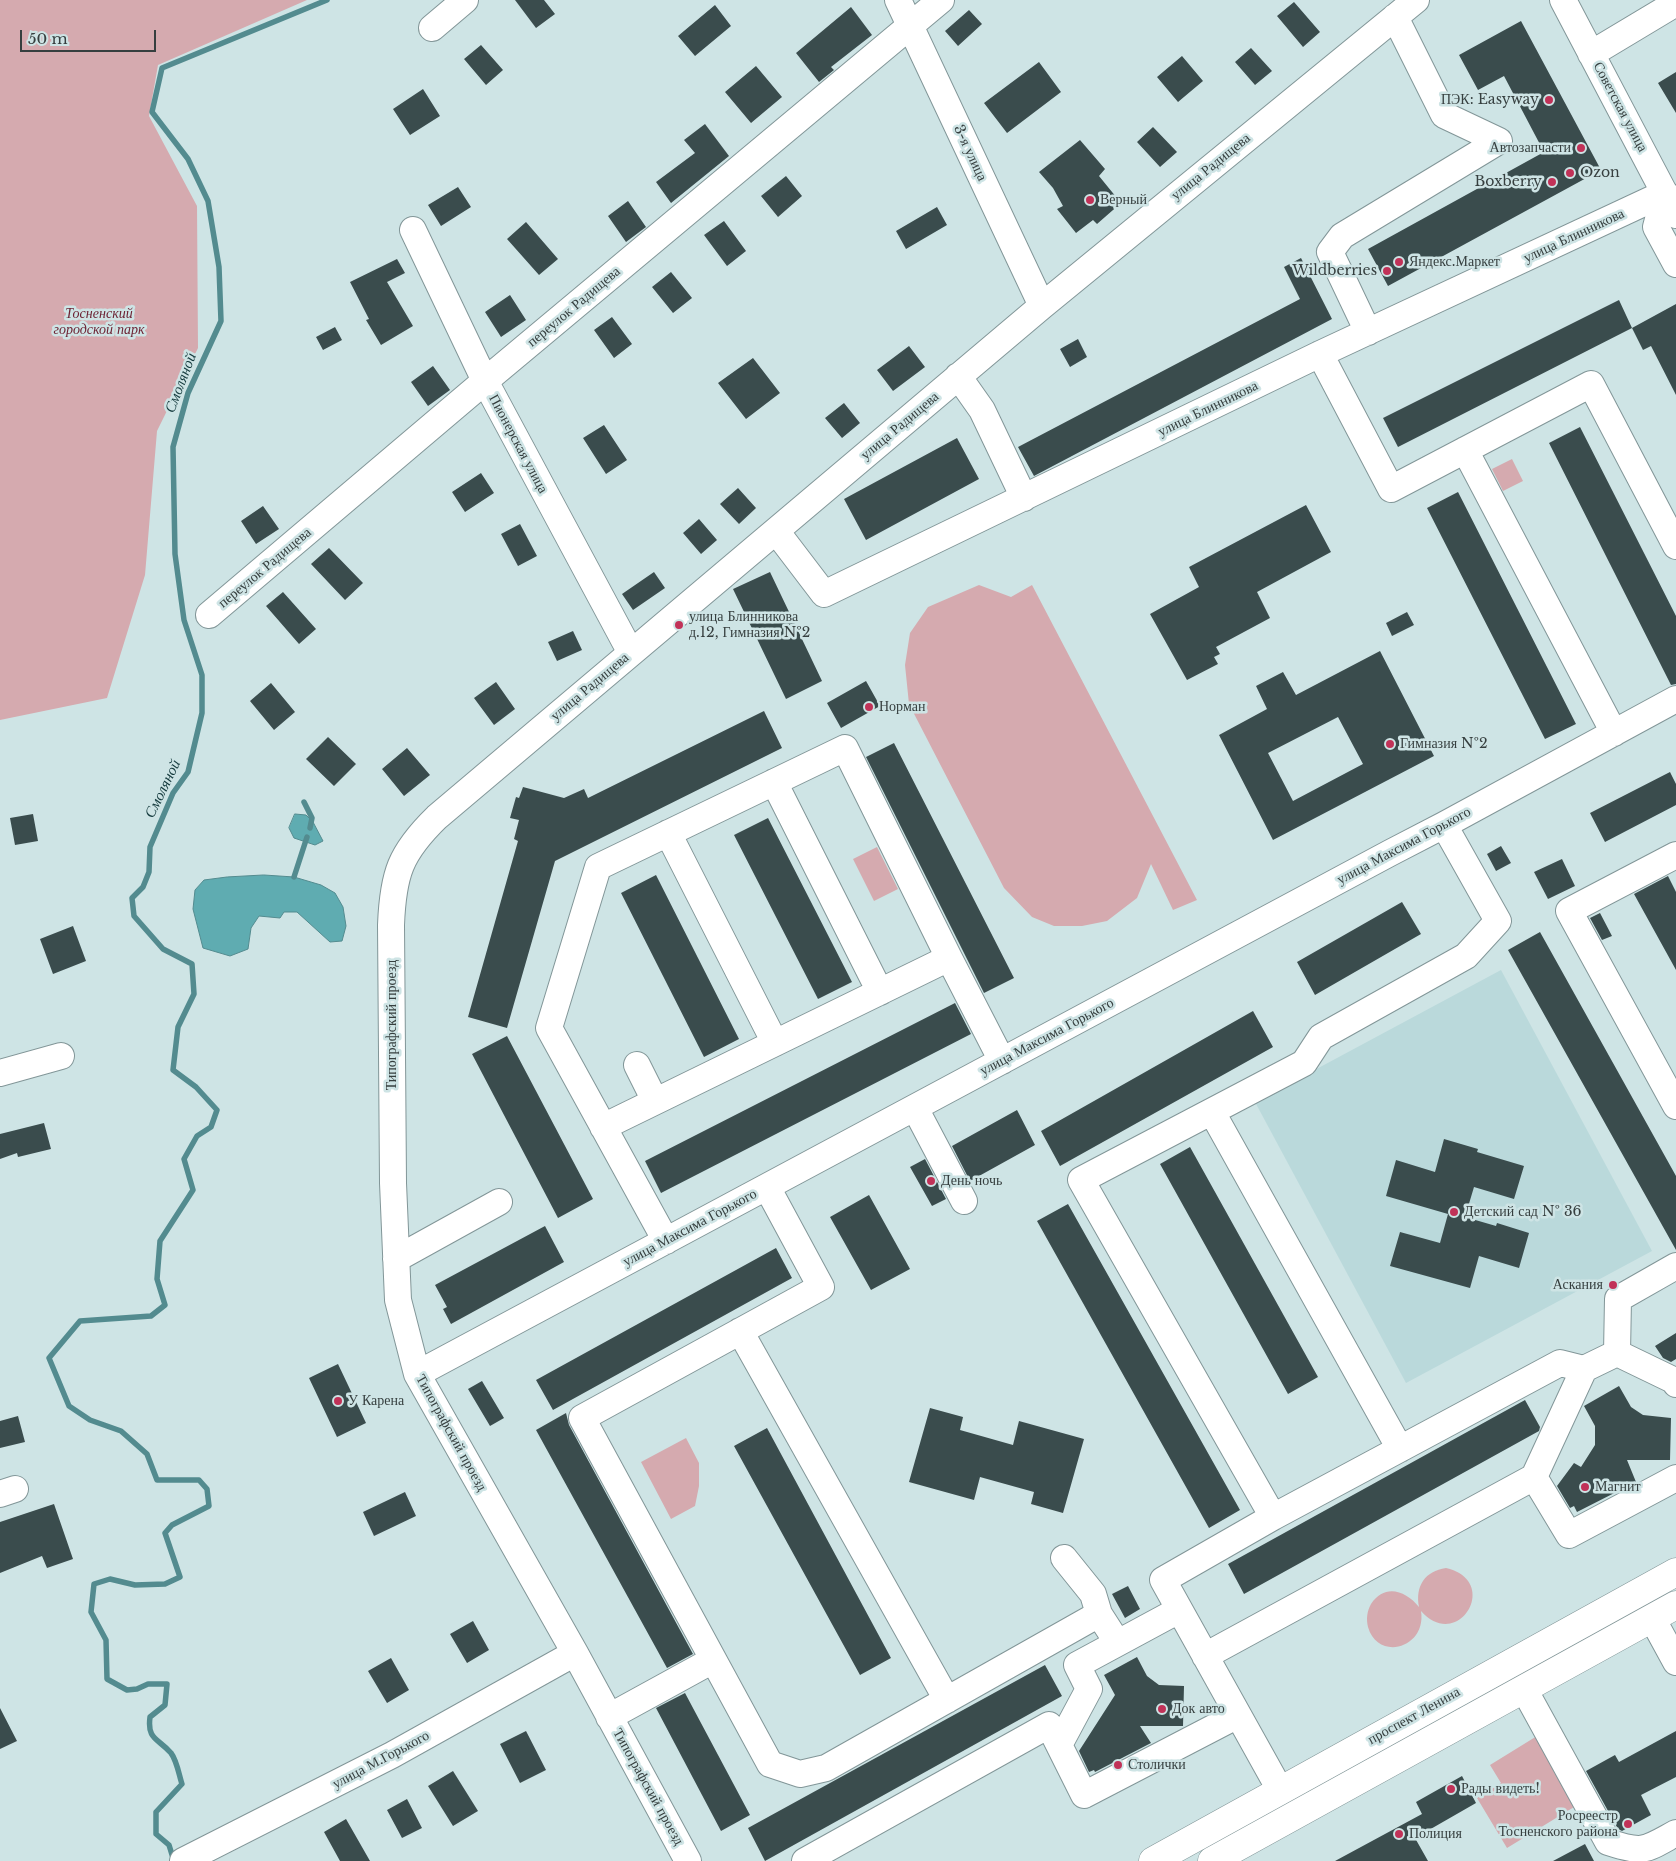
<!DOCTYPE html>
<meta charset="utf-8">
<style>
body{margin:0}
#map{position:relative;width:1676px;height:1861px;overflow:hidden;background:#cee4e5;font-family:"Libre Baskerville",serif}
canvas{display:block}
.scale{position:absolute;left:20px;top:30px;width:136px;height:22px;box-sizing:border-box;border:2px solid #363f3f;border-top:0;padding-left:6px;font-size:15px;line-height:18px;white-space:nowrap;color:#363f3f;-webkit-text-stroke:4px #cee4e5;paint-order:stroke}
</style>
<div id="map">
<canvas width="1676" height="1861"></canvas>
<div class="scale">50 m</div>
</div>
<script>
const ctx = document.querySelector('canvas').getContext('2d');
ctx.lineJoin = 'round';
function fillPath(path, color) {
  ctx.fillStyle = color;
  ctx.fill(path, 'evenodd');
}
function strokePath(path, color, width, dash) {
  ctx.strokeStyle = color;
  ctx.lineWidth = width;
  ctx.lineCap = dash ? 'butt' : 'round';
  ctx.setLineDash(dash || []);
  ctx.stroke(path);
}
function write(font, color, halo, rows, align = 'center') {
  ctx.font = font + ' "Libre Baskerville",serif';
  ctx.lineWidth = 5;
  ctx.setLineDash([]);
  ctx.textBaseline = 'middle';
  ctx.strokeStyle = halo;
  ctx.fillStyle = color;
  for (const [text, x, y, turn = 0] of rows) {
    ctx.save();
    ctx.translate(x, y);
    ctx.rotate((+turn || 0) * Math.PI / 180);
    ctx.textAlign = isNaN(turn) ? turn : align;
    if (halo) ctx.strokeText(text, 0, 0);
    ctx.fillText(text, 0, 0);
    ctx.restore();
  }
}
const built = new Path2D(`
 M1501,970L1652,1251L1406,1383L1255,1102Z`);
const green = new Path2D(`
 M0,0H307L158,65L149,116L197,206L198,348L157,431L145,575L107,698L0,720Z
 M1512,459L1523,481L1503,491L1492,469Z
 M979,585L1011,597L1032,585L1197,900L1173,910L1151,864L1137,898L1107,921L1082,926H1054L1032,917L1004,888L909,704L905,665L910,633L928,607Z
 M877,847L898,889L874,901L853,859Z
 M686,1438L699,1463V1486L695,1506L671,1519L641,1462Z
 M1446,1568C1502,1581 1458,1653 1421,1611C1427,1648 1378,1662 1368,1627C1366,1619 1367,1611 1371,1604C1385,1583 1406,1591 1419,1607C1415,1586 1425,1571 1446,1568Z
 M1537,1736L1579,1804L1507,1848L1477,1798L1501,1783L1490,1765Z`);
const water = new Path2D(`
 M295,814L306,815L313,822L323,841L315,845L294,838L289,828Z
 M264,875L294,877L321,885L335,893L343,907L346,926L342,941L330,942L297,912H284L280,918L259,916L251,928L248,949L230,956L203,948L193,909L195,890L204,880L227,877Z`);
const stream = new Path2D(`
 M304,802L312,818L310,828
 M294,877L307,837
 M174,1861L169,1845L156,1834V1812L182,1784C179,1775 177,1761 171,1753C158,1738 147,1740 150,1717L165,1705L167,1684H148L137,1689L127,1690L107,1679L106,1640L91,1612L94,1584L110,1579L135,1585L165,1584L180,1577L165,1533L172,1525L209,1506L207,1489L199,1480H157L147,1454L121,1431L90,1420L69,1406L49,1358L80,1321L151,1316L165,1305L157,1279L160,1241L193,1190L184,1159L197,1136L211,1127L217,1110L196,1087L173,1070L178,1027L194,994L192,964L163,949L134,916L132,898L143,887L149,872L150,847L173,793L188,772L202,713V675L184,620L175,554L173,447L188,393L221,321L219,267L208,201L188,159L152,112L162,68L327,0`);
const building = new Path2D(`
 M515,0H544L555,14L536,28Z
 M1294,2L1320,32L1303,47L1277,16Z
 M715,5L731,26L695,56L678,36Z
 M851,7L872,35L831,67L834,70L819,82L796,53Z
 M969,10L982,24L958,46L945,31Z
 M1521,21L1601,170L1388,286L1368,249L1544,152L1504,76L1478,90L1459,55Z
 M481,45L503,70L486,85L464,59Z
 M1251,48L1272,71L1255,85L1235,62Z
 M1182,56L1203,81L1178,102L1157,77Z
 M1039,62L1061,92L1007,133L984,103Z
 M756,66L782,97L751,123L725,92Z
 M1676,72V113L1658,83Z
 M423,89L440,116L410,135L393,109Z
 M705,124L729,156L671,203L656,182L695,153L684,140Z
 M1153,127L1177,152L1160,167L1137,142Z
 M1080,140L1105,169L1099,176L1121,203L1097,224L1093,220L1076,233L1057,209L1063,206L1053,188L1039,172Z
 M786,176L802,196L778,217L761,196Z
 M458,187L471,207L441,226L428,205Z
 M628,201L646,227L626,242L608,216Z
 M937,207L947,225L906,249L896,231Z
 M724,221L746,251L727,266L704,235Z
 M526,222L558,259L539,275L507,239Z
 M1301,258L1332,319L1034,476L1018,447L1300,299L1284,267Z
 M397,259L405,273L387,282L413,326L381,345L366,320L369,319L350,282Z
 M671,272L692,298L673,313L652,287Z
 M510,295L526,320L501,337L485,312Z
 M1619,300L1632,328L1398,447L1383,418Z
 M1676,304V395L1651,346L1643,350L1632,328Z
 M612,317L632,344L614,358L594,330Z
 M335,327L342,340L323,350L316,337Z
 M1078,339L1087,357L1070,367L1060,349Z
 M909,346L925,367L893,391L877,370Z
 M753,358L780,393L746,419L718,383Z
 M433,366L450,390L428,406L411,382Z
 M844,403L860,423L842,438L825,418Z
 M604,425L627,460L606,474L583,438Z
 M1580,427L1676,616V684L1671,685L1549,443Z
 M957,438L979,479L866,540L844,499Z
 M481,473L494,493L465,512L452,492Z
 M738,488L756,508L739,524L720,504Z
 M1458,492L1576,724L1545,739L1427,508Z
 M1306,505L1331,552L1257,592L1270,618L1216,647L1220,654L1214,657L1218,664L1187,680L1150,614L1199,587L1189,567Z
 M263,506L279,529L256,544L241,521Z
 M699,519L717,540L701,554L683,533Z
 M520,524L537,556L518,566L501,534Z
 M329,548L363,583L345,600L311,564Z
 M654,572L665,588L633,610L622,594Z
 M770,572L822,681L786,699L733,589Z
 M283,592L316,629L299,644L266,606Z
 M1407,612L1414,625L1392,636L1386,623Z
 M573,631L582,650L557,661L548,642Z
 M1380,651L1434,756L1273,840L1219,735L1267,709L1256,686L1283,672L1296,695ZM1338,717L1363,764L1293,801L1268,753Z
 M866,681L880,706L841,728L827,703Z
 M496,682L515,709L494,725L474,698Z
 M271,683L295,712L274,730L250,701Z
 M764,711L782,748L555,861L507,1028L468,1017L518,841L514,839L519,820L510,818L516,797L519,798L523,787L564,798L584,789L588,798Z
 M328,737L356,764L334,786L306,759Z
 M894,743L1014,978L984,993L866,757Z
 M407,748L430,775L404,796L382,769Z
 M1670,772L1676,784V805L1605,842L1590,813Z
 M33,814L38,841L15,845L10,818Z
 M768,818L852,982L818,999L734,835Z
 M1501,846L1511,863L1496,871L1487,854Z
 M1562,859L1575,886L1548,899L1534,872Z
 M656,875L739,1039L704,1057L621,893Z
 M1668,876L1676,892V970L1634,894Z
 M1402,902L1421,934L1315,995L1297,962Z
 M1600,913L1612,936L1602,940L1590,918Z
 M73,926L86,961L53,974L40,939Z
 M1540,932L1676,1176V1250L1508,950Z
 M955,1003L971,1034L661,1193L645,1161Z
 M1253,1011L1273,1047L1060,1166L1041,1131Z
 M507,1036L593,1199L558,1218L472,1054Z
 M1017,1110L1035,1145L970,1181L952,1146Z
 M44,1123L51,1149L18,1157L17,1153L0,1159V1134Z
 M1444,1139L1478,1149L1477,1152L1524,1166L1514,1199L1474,1187L1465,1217L1496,1226L1497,1223L1529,1233L1519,1268L1479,1256L1470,1288L1390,1266L1400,1232L1440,1243L1448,1214L1386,1196L1396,1160L1435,1172Z
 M1190,1147L1318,1377L1288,1394L1160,1164Z
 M925,1159L946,1199L932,1206L910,1167Z
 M869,1195L910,1269L871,1290L830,1217Z
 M1068,1204L1240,1510L1209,1528L1037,1221Z
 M545,1226L564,1262L451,1324L443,1309L447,1307L435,1285Z
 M776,1248L792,1278L553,1410L536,1380Z
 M1676,1333V1359L1671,1362L1663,1358L1655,1346Z
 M338,1364L366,1423L337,1437L309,1378Z
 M482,1381L504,1418L490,1426L468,1389Z
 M1619,1386L1631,1407L1643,1415L1671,1418L1670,1460H1627L1636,1482L1577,1512L1574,1506L1570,1508L1557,1486L1574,1463L1581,1467L1595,1445V1426L1584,1406Z
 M1525,1400L1540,1427L1539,1431L1244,1594L1228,1564Z
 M930,1408L963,1417L960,1430L1013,1445L1019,1421L1084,1439L1063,1513L1031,1504L1034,1492L980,1477L974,1500L909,1482Z
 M566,1413L569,1425L693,1654L667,1668L536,1430Z
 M18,1416L25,1442L0,1448V1421Z
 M767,1428L891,1658L860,1675L734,1446Z
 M405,1492L416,1516L374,1536L363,1512Z
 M54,1504L73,1559L47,1568L42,1556L0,1573V1522Z
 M1128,1586L1140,1609L1125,1618L1112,1594Z
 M473,1621L489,1650L467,1663L450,1634Z
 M1137,1657L1147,1676L1159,1685L1184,1686L1183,1726H1140L1151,1743L1095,1772L1094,1770L1089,1772L1079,1751L1115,1695L1104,1675Z
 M391,1658L409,1690L387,1703L368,1671Z
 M1045,1665L1062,1696L765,1861L748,1828Z
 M685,1693L750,1815L721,1831L656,1708Z
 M0,1708L17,1741L0,1749Z
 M526,1731L546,1770L520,1783L500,1744Z
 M1676,1731V1777L1641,1795L1651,1815L1622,1831L1618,1829L1586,1771L1615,1755L1619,1762Z
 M453,1771L478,1811L453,1826L428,1786Z
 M1462,1776L1476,1803L1415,1838L1428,1861H1335L1422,1814L1416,1802Z
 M407,1799L422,1828L402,1838L387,1810Z
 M346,1819L370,1861H340L324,1832Z
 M1585,1844L1594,1861H1553Z`);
const minor = new Path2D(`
 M898,0L1042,306
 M1563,0L1676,215
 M432,28L465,0
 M1591,54L1676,3
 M1665,193L1656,227L1676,264
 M413,230L485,381L631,653
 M1368,332L1330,252L1342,236L1499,141L1444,115L1395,17
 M1320,354L1391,489L1591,384L1676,546
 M958,376L982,410L1024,498
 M1465,450L1614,733
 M776,531L824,594L1320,354L1665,193
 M209,615L485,381L941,0
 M774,782L880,992
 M1444,825L1498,921L1466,956L1321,1037L1304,1063L1081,1180L1273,1517L1560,1363L1584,1369L1617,1353L1618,1299L1676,1266
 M668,833L775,1043
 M1676,855L1569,911L1676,1106
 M637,1065L655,1101
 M0,1073L61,1056
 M915,1108L964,1201
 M1212,1112L1400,1449
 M603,1127L949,958
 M767,1187L821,1287L582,1418L770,1764L800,1774L826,1768L1099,1614L1117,1642
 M666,1241L549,1028L598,867L845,748L949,958L1002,1061
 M396,1259L499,1202
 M740,1331L947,1700
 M1617,1353L1675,1381L1676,1384
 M1584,1369L1534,1477L1569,1535L1676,1478
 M417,1374L1390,853L1444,825L1676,699
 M0,1494L15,1489
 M1273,1517L1163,1580L1280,1790
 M1064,1558L1093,1594L1099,1614
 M1179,1610L1077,1665L1089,1689L1059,1745L1084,1795L1238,1715
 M1652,1618L1676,1662
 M1205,1656L1534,1477
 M1524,1689L1608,1842C1644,1854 1645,1850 1676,1833
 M609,1717L713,1660
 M183,1861L392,1755L575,1653
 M688,1861L575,1653L417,1374L398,1300L393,1183L391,925C393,874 400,853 437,817L1042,306L1416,0
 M805,1861L1049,1725L1059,1745`);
const major = new Path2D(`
 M1153,1861L1676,1572
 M1212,1861L1676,1605`);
const markers = [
 [1549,100,5,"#c13258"],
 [1581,148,5,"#c13258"],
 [1570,173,5,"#c13258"],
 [1552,182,5,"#c13258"],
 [1090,200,5,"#c13258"],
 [1399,262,5,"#c13258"],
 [1387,271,5,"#c13258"],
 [679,625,5,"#c13258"],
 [869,707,5,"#c13258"],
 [1390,744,5,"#c13258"],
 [931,1181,5,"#c13258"],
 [1454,1212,5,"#c13258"],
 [1613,1285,5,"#c13258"],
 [338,1401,5,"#c13258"],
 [1585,1487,5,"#c13258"],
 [1162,1709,5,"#c13258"],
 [1118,1765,5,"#c13258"],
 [1451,1789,5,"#c13258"],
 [1628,1824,5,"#c13258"],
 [1399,1834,5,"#c13258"]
];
const poiNames = [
 ["ПЭК: Easyway",1539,100,"right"],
 ["Автозапчасти",1571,148,"right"],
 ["Ozon",1580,173],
 ["Boxberry",1542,182,"right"],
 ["Верный",1100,200],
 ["Яндекс.Маркет",1409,262],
 ["Wildberries",1377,271,"right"],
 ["улица Блинникова",689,617],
 ["д.12, Гимназия №2",689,633],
 ["Норман",879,707],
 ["Гимназия №2",1400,744],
 ["День ночь",941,1181],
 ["Детский сад № 36",1464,1212],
 ["Аскания",1603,1285,"right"],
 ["У Карена",348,1401],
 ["Магнит",1595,1487],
 ["Док авто",1172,1709],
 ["Столички",1128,1765],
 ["Рады видеть!",1461,1789],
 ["Росреестр",1618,1816,"right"],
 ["Тосненского района",1618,1832,"right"],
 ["Полиция",1409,1834]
];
const streetNames = [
 ["Советская улица",1620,107,62],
 ["3-я улица",970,153,65],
 ["улица Радищева",1211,167,-39],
 ["улица Блинникова",1574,236,-25],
 ["переулок Радищева",574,307,-40],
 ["улица Блинникова",1208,409,-26],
 ["улица Радищева",900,426,-40],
 ["Пионерская улица",518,444,62],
 ["переулок Радищева",265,568,-40],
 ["улица Радищева",590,687,-40],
 ["улица Максима Горького",1404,846,-28],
 ["Типографский проезд",392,1025,-90],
 ["улица Максима Горького",1047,1037,-28],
 ["улица Максима Горького",690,1228,-28],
 ["Типографский проезд",451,1433,61],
 ["проспект Ленина",1414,1716,-29],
 ["улица М.Горького",381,1760,-28],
 ["Типографский проезд",648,1787,61]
];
const parkNames = [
 ["Тосненский",99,314],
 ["городской парк",99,330]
];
const waterNames = [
 ["Смоляной",181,383,-69],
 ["Смоляной",163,789,-64]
];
fillPath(built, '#bad9db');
fillPath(green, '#d5aaaf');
fillPath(water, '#5facb1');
strokePath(water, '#538b8f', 1);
strokePath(stream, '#538b8f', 5.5);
fillPath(building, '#3a4c4d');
strokePath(minor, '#829698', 28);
strokePath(major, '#829698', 29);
strokePath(minor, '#fff', 26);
strokePath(major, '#fff', 28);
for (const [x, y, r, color] of markers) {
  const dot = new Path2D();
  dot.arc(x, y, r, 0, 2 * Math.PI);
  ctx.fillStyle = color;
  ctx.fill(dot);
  strokePath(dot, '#cee4e5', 2);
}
write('14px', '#363f3f', '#cee4e5', poiNames, 'left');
write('14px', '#363f3f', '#cee4e5', streetNames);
write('italic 14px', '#6d2334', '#cee4e5', parkNames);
write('italic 15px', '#143a3d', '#cee4e5', waterNames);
</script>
